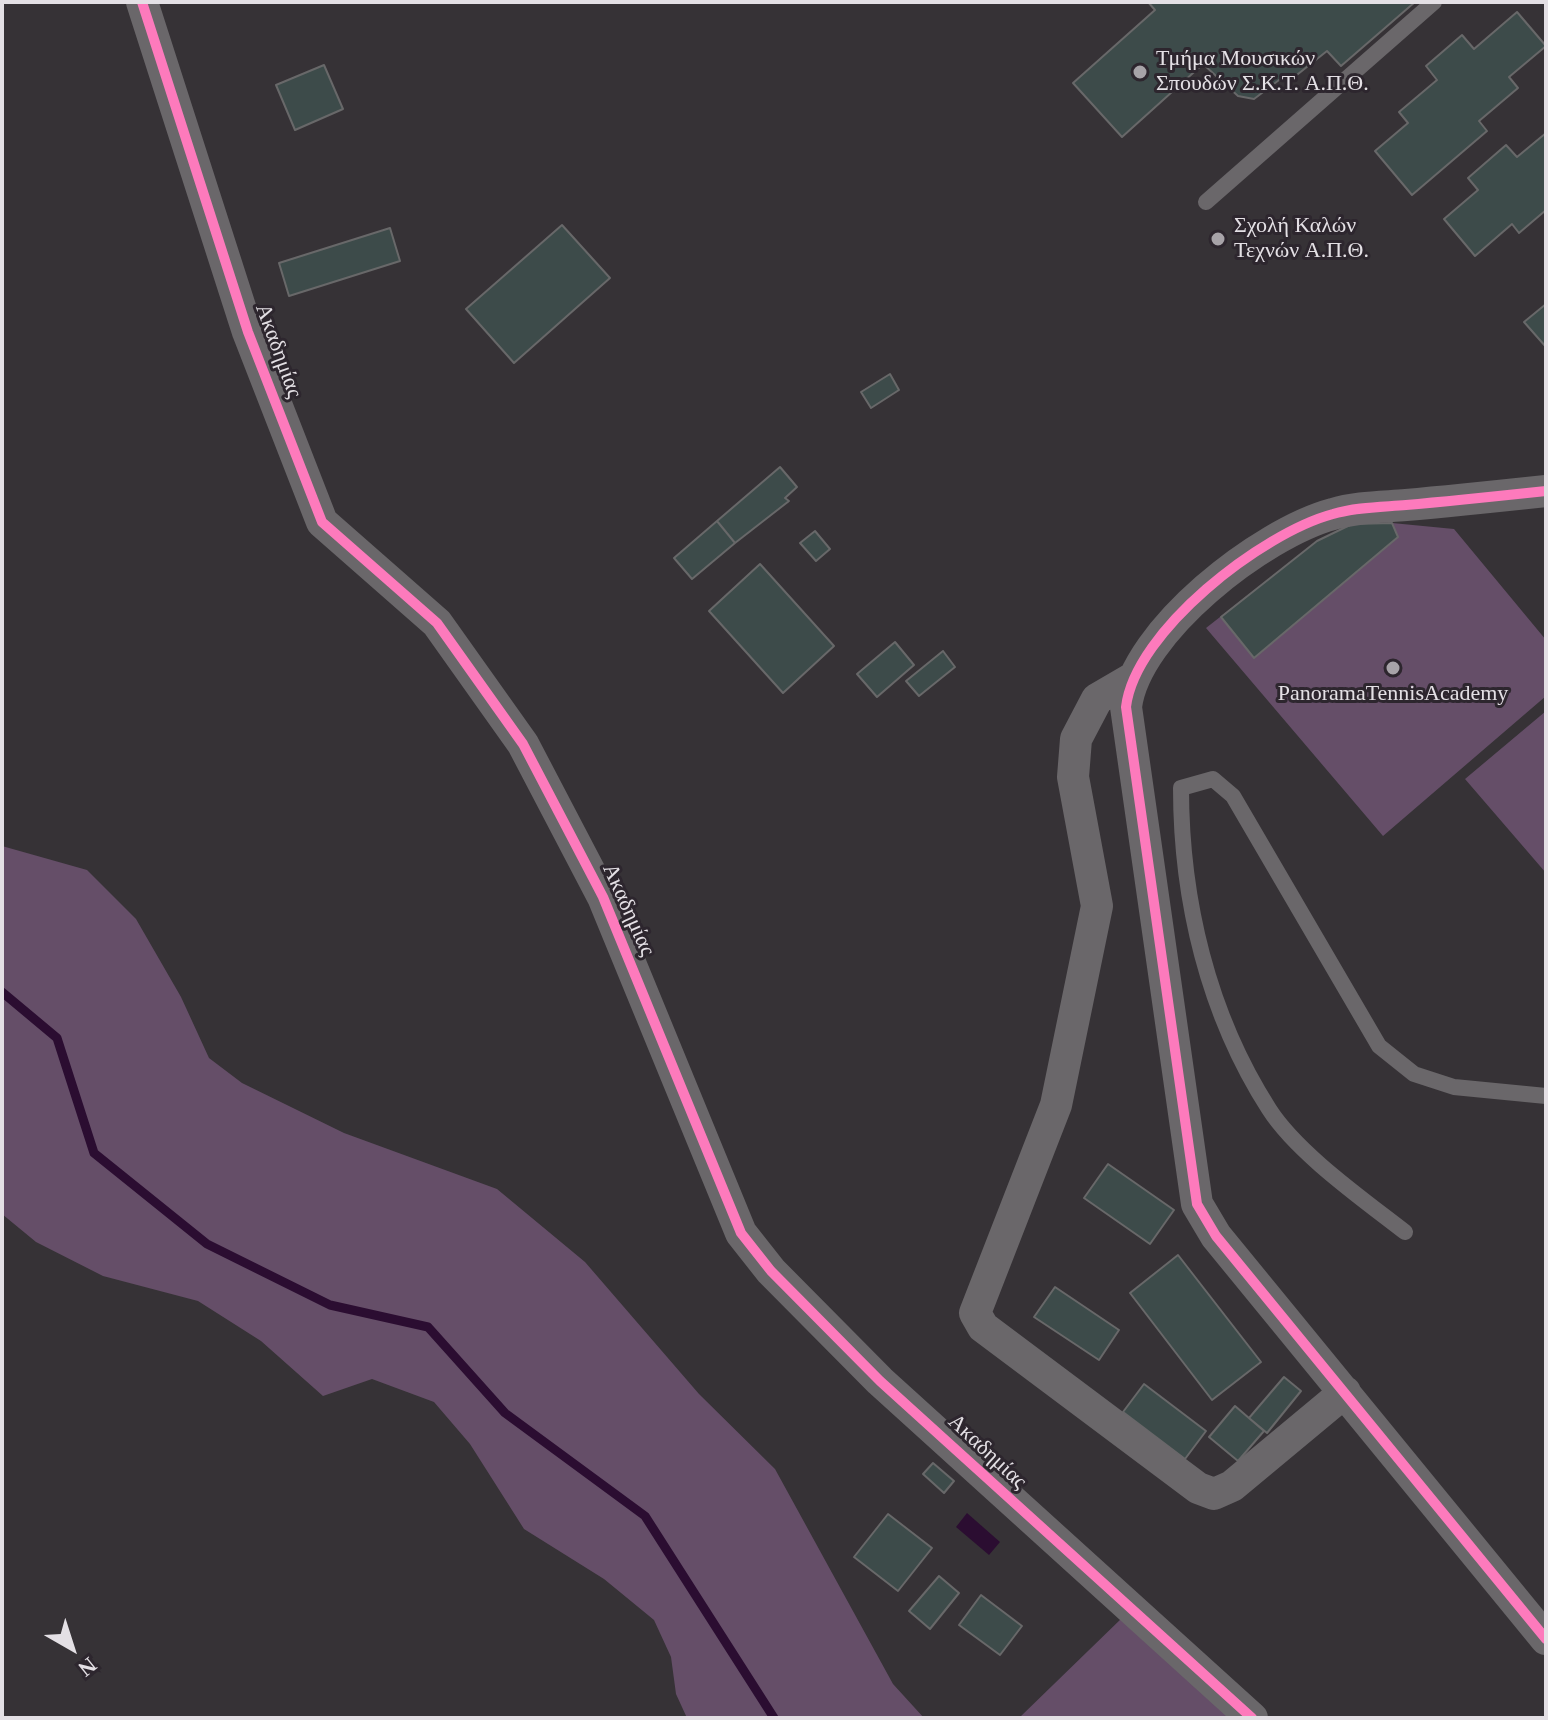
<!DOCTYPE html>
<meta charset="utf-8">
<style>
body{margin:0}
#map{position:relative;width:1548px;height:1720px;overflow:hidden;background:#363236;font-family:Georgia,serif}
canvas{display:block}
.frame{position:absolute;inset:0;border:4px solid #e4e0e5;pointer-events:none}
.north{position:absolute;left:32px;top:1608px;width:80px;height:80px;-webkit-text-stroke:6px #2d262e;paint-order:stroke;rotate:141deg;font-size:22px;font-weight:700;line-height:32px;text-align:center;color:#e4e0e5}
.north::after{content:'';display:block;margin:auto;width:28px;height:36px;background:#e4e0e5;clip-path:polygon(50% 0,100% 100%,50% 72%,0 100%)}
</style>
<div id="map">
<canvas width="1548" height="1720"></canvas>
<div class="frame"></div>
<div class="north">N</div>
</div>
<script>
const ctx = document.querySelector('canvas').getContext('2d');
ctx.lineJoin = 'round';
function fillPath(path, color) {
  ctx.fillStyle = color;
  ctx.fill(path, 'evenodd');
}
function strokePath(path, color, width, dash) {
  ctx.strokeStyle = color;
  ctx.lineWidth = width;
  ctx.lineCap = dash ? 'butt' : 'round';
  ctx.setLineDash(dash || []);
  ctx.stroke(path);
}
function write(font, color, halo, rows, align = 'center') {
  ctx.font = font + ' Georgia,serif';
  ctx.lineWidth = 6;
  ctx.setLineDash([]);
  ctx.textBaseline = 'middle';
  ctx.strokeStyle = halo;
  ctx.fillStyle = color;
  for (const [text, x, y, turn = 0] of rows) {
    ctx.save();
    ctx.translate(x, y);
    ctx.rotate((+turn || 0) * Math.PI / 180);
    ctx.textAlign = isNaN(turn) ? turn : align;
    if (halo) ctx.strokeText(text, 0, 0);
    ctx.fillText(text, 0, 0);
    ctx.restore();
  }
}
const green = new Path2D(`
 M1392,523L1454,529L1546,640V696L1383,836L1206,628L1317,541L1352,524Z
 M1546,711V873L1465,779Z
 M2,846L87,870L136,919L181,997L209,1058L242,1083L344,1133L497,1189L585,1262L699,1394L775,1469L893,1684L924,1718H687L676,1694L671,1657L654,1620L604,1579L524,1529L470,1444L434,1402L372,1379L323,1396L261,1341L198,1301L103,1276L36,1242L2,1214Z
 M1123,1617L1236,1718H1019Z`);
const water = new Path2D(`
 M967,1513L1000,1542L989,1555L956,1527Z`);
const stream = new Path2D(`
 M2,992L57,1038L94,1153L207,1244L330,1305L428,1327L505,1413L645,1516L774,1718`);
const building = new Path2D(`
 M1148,2H1415L1341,66L1327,51L1293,78L1283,77L1254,99L1238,96L1203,64L1122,137L1073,83L1155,10Z
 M1517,12L1546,46L1509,77L1518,88L1479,121L1487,131L1412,195L1375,151L1408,123L1399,112L1437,80L1426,66L1462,35L1474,49Z
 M324,65L343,109L295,130L276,85Z
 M1546,133V210L1519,233L1512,224L1475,256L1444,219L1478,190L1468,178L1506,145L1517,157Z
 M562,225L610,278L514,363L466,309Z
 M390,228L400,261L289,296L279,263Z
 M1546,304V347L1524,322Z
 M890,374L899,390L871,408L861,392Z
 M780,467L797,487L785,498L789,501L735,543L717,521Z
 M717,521L735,543L692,579L674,558Z
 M1392,523L1398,537L1254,658L1221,617L1317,541L1352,524Z
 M815,531L830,549L816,561L800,543Z
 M760,564L834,646L783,693L709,611Z
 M895,642L914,665L877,697L857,674Z
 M943,651L955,667L919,696L906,681Z
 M1108,1164L1174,1210L1150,1244L1084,1198Z
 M1178,1255L1261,1362L1212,1400L1130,1293Z
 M1055,1287L1119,1330L1099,1360L1034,1317Z
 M1284,1377L1301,1391L1267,1433L1249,1418Z
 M1144,1384L1206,1431L1185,1459L1123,1412Z
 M1235,1406L1264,1431L1238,1461L1209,1437Z
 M933,1463L954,1481L944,1493L923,1474Z
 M888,1514L932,1548L898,1591L854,1557Z
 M939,1576L959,1593L930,1629L909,1611Z
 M981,1595L1022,1626L1000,1655L959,1625Z`);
const service = new Path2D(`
 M1206,202L1434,2
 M1405,1232C1364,1200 1297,1153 1269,1109C1208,1014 1181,900 1181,788L1213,779L1233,796L1379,1046L1414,1074L1454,1087L1546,1096`);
const minor = new Path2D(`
 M142,2L248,332L322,522L437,623L523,744L603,897L741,1233L771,1271L880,1381L1252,1718
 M1546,491C1499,496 1452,501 1406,505C1382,507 1356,507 1333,514C1262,533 1135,631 1126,707L1197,1204L1216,1236L1546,1639
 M1133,678L1097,699L1076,739L1073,777L1097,906L1056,1105L975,1313L983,1327L1198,1488L1214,1494L1232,1486L1345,1392`);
const cycleway = new Path2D(`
 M142,2L248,332L322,522L437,623L523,744L603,897L741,1233L771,1271L880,1381L1252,1718
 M1546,491C1499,496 1452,501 1406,505C1382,507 1356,507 1333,514C1262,533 1135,631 1126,707L1197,1204L1216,1236L1546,1639`);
const markers = [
 [1140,72,8,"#a7a3a8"],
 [1218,239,8,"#a7a3a8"],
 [1393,668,8,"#a7a3a8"]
];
const poiNames = [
 ["Τμήμα Μουσικών",1156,59],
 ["Σπουδών Σ.Κ.Τ. Α.Π.Θ.",1156,84],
 ["Σχολή Καλών",1234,226],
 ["Τεχνών Α.Π.Θ.",1234,251],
 ["PanoramaTennisAcademy",1393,694,"center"]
];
const streetNames = [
 ["Ακαδημίας",278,351,70],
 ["Ακαδημίας",628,910,66],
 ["Ακαδημίας",987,1452,43]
];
fillPath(green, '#654e68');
fillPath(water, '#2b0d31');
strokePath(stream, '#2b0d31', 9);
fillPath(building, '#3d4b4a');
strokePath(building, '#686869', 2);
strokePath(service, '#6a676a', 16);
strokePath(minor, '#6a676a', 32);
strokePath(cycleway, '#fd7abc', 10);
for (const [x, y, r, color] of markers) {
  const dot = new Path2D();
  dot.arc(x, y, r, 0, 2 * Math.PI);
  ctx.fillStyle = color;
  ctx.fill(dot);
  strokePath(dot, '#2d262e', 3);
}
write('22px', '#e4e0e5', '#2d262e', poiNames, 'left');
write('22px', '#e4e0e5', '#2d262e', streetNames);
</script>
